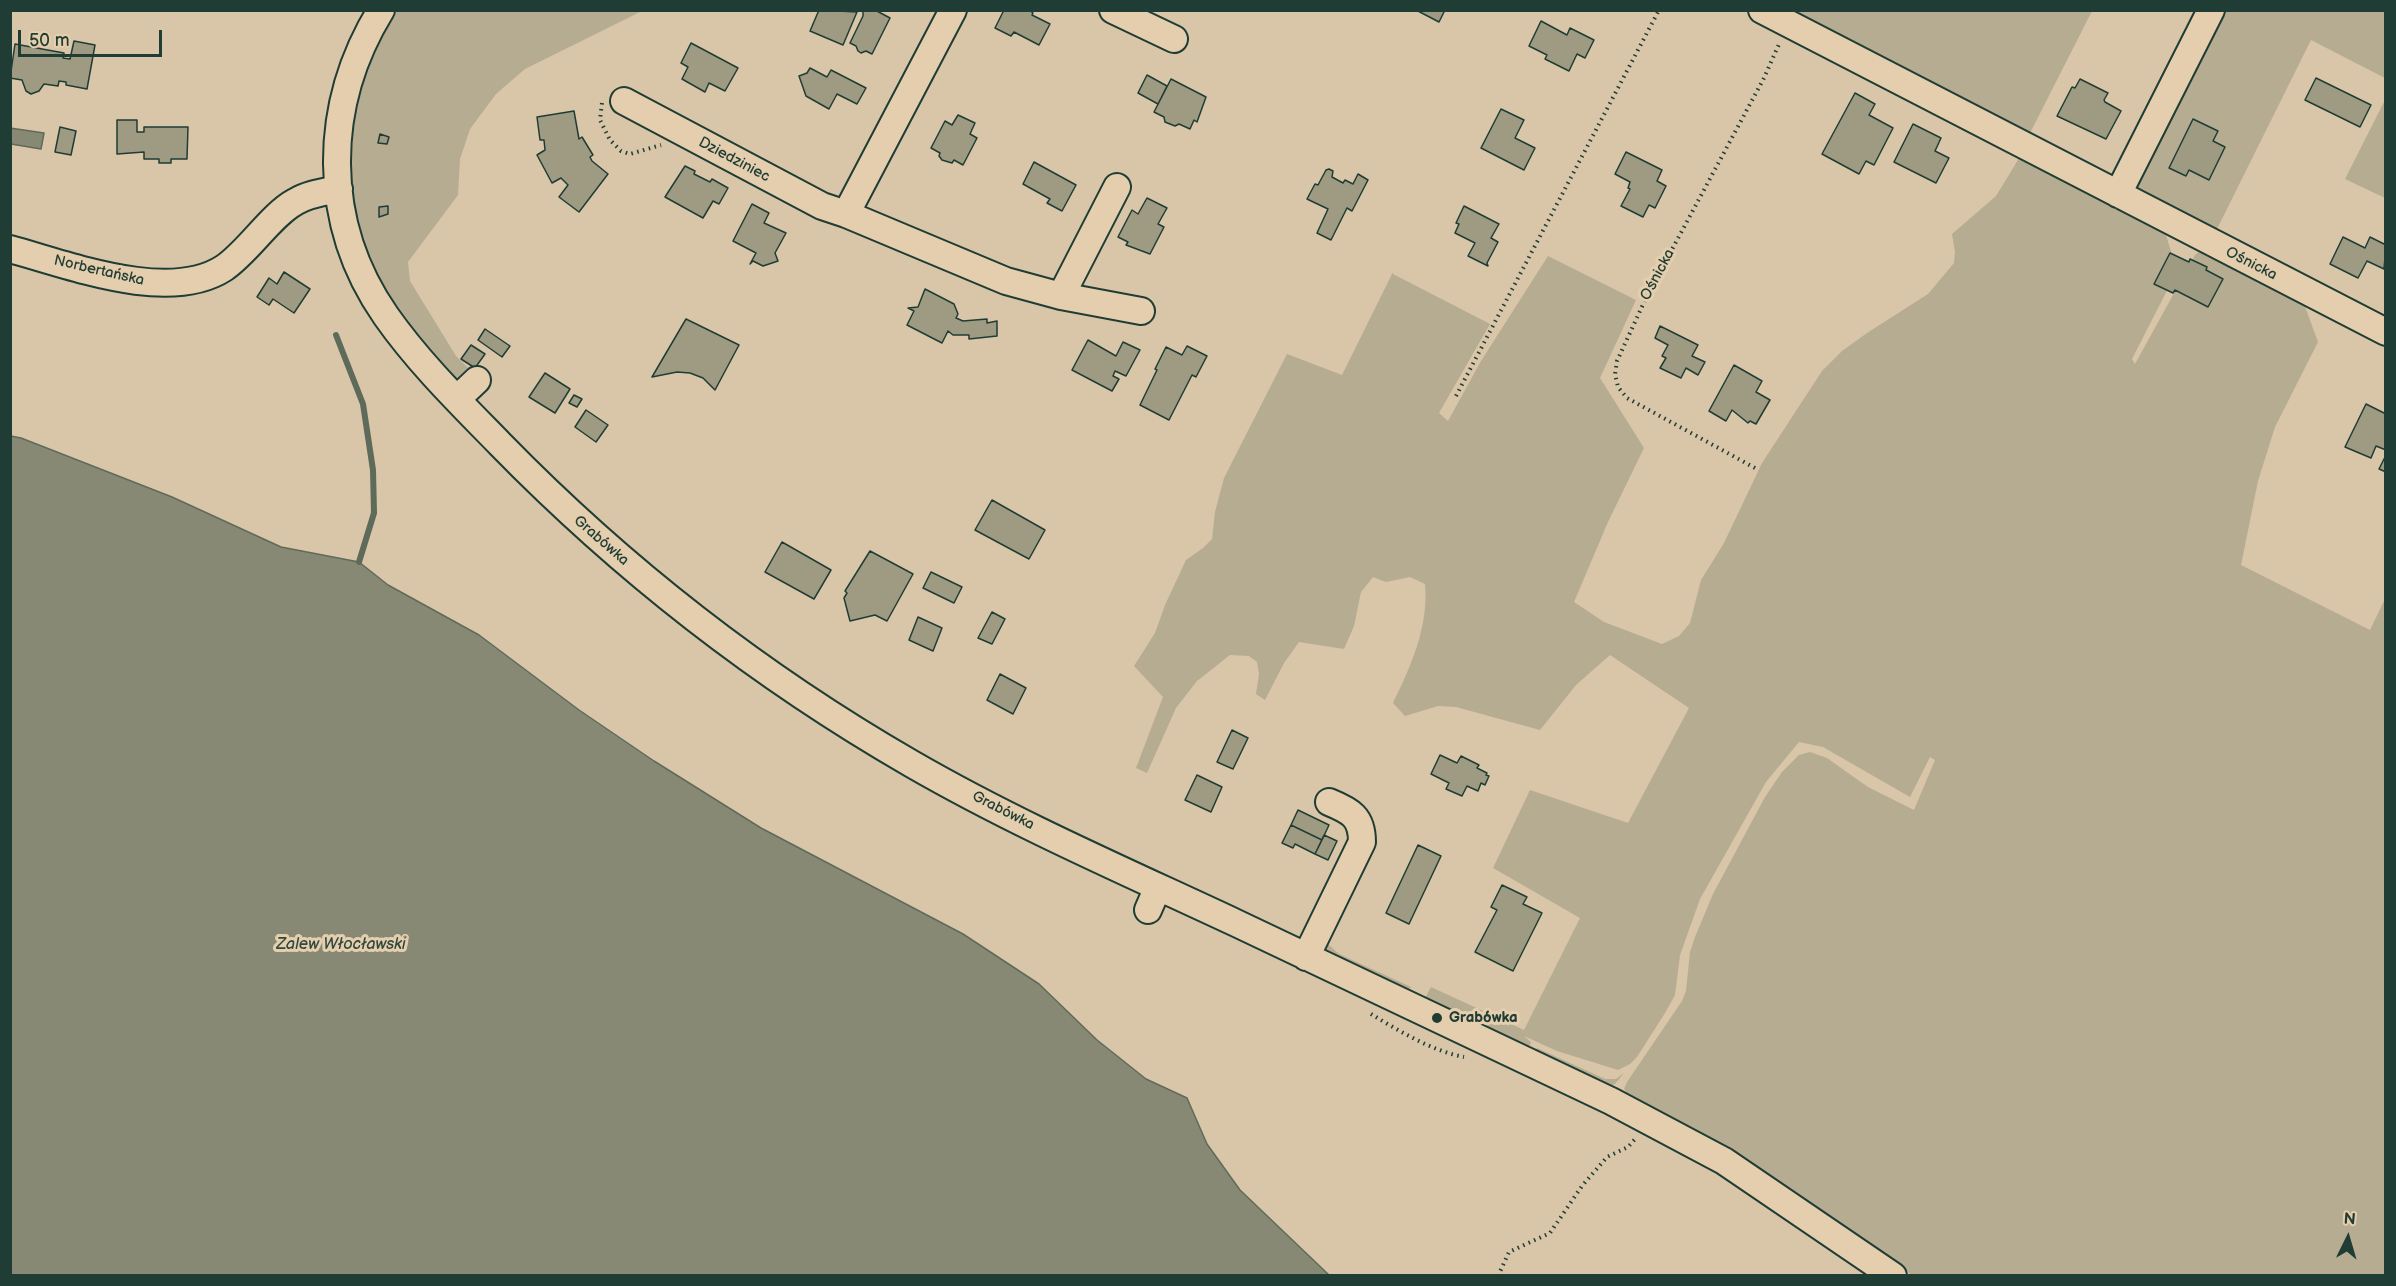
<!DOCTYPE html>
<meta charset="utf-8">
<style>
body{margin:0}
#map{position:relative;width:2396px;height:1286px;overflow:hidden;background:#d9c5a7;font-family:"Balsamiq Sans",sans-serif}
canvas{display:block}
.frame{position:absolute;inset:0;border:12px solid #1f3d34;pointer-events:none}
.north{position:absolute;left:2318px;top:1208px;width:60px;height:60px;-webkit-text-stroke:4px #e5ceae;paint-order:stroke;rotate:5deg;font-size:16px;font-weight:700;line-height:24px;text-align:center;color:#1f3d34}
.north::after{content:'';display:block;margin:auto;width:21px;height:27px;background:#1f3d34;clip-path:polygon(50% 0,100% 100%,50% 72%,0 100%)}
.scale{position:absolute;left:18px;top:30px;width:144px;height:27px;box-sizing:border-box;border:3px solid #1f3d34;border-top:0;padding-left:8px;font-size:18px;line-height:21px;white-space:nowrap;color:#1f3d34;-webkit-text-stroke:4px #e5ceae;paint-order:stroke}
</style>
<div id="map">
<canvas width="2396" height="1286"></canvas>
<div class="frame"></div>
<div class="north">N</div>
<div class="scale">50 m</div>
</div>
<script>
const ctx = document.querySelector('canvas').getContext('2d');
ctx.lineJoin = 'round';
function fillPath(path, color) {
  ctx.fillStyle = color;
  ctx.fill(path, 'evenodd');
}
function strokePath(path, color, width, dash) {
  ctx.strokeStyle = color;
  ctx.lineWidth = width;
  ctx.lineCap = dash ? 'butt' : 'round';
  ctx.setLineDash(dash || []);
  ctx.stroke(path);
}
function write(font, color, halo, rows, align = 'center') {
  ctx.font = font + ' "Balsamiq Sans",sans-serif';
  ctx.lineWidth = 6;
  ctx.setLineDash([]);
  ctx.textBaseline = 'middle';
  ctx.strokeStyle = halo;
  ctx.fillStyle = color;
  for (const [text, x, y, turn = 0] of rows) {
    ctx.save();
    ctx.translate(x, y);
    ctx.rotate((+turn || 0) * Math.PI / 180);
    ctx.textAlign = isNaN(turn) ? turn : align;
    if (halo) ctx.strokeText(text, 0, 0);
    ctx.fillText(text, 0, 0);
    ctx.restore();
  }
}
const green = new Path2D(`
 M1801,10L2092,11L2027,139L1795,22Z
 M397,11H642L525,69L496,94L470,129L460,159L458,195L408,262L410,281L456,356L475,375L463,386C439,359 413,333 393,302C334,209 338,102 397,11Z
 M2216,11H2385V78L2311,40L2214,235L2136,198L2130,180Z
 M2385,100L2386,198H2385L2345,179Z
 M2024,150L2162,222L2177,271L2132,359L2135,364L2195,255L2201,250L2300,293L2318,342L2275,427L2258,481L2241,565L2370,630L2385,599V1275H1912L1770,1177L1668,1116L1631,1099L1624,1089L1627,1082L1682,1001L1686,991L1690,952L1695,937L1713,894L1765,797L1782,772L1799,755L1810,752L1827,758L1868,787L1914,810L1935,760L1930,757L1910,797L1823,747L1799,742L1766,782L1700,899L1680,955L1675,995L1665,1013L1637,1057L1630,1064L1618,1070L1557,1051L1524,1036L1531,1042L1528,1050L1424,1000L1431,987L1524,1030L1580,918L1493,868L1530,790L1628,823L1689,708L1610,655L1576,685L1540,730L1456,707L1438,706L1405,716L1393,703C1411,666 1429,626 1425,584L1410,577L1386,582L1373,577L1361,592L1354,626L1344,649L1299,642L1284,663L1265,700L1256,694L1259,674L1257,662L1249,656L1230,655L1197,681L1176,708L1147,773L1136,768L1163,697L1134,666L1155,633L1165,605L1186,560L1203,548L1212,539L1215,512L1224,478L1287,354L1342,375L1393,272V274L1490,324L1439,413L1448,421L1481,361L1548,256L1636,300L1600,378L1644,448L1608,522L1574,602L1604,622L1662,644L1679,636L1690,623L1701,580L1724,543L1762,463L1822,371L1842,351L1867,333L1928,294L1954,263L1955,252L1952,234L1996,196Z
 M1321,938L1339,954L1411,987L1406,992L1315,948Z
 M1537,1048L1605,1079H1616L1624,1073L1615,1084L1610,1086L1535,1053Z`);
const water = new Path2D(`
 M10,128L44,133L41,149L11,144Z
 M11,436L21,438L172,497L281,547L359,562L388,585L479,635L579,710L654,761L761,828L963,934L1039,984L1097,1040L1146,1079L1187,1098L1207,1144L1240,1190L1329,1275H11Z`);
const stream = new Path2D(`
 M336,335L363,404L373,470L374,513L359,562`);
const building = new Path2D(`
 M819,10L857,12L843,45L810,31Z
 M863,10H875L890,18L872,54L866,51L861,53L858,51L856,46L850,43L863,16Z
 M1004,10H1029L1033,13L1032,15L1050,24L1039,45L1014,32L1011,36L995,28Z
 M1416,10H1445L1439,22Z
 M1541,21L1567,35L1570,28L1594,40L1585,58L1577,54L1569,71L1545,59L1547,55L1529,46Z
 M74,41L95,45L87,89L66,85V82L59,81L58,86L44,84L39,91L31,94L26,91L22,80L10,78L15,44L64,53L63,58L70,59Z
 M691,43L738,68L725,91L709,83L705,92L682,79L688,67L681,63Z
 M810,68L827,77L831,70L866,88L857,104L837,94L829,109L806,96L799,76L807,73Z
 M1147,75L1167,86L1158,104L1138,93Z
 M2316,78L2371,105L2360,127L2305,100Z
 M1171,79L1206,97L1197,122L1194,120L1190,129L1179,124L1175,126L1165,122L1164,117L1154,112Z
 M2080,79L2108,93L2104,100L2105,102L2121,111L2106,139L2057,116L2072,87L2075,88Z
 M1855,93L1875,104L1869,115L1893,128L1874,165L1866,161L1859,174L1822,154Z
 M1501,109L1524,120L1515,138L1535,148L1524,170L1481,148Z
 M574,111L579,139L582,137L593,155L590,157L592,161L608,174L579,212L559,197L568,185L561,178L552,183L537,155L545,150L544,140H540L537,117Z
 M958,115L975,123L970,134L977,138L963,165L954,160L952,163L942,160L939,156L940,153L931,148L945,121L952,125Z
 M2193,119L2218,131L2213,141L2225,147L2209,180L2189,170L2186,176L2169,168Z
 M117,120H137V132H144V127H188L187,159H171V163H159V159H144V152L117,154Z
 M1913,124L1941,138L1935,151L1949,158L1936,183L1894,162Z
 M60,127L76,131L71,155L55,152Z
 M380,134L389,137L387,144L378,143Z
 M1626,152L1662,170L1657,181L1666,186L1655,208L1649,205L1643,217L1621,206L1630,189L1628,188L1630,182L1615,174Z
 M1034,162L1076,185L1062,211L1047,203L1050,199L1023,184Z
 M685,166L695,171L694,174L710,182L712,179L728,188L719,204L713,201L703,218L665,197Z
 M1329,169L1333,171L1332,177L1343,183L1345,180L1353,184L1358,174L1368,180L1352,211L1347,208L1331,240L1317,233L1328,209L1307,199L1315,184L1318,185L1326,170Z
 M1147,198L1167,208L1158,224L1164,227L1150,254L1126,245L1128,242L1118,237L1132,210L1138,214Z
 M752,204L769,213L764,223L786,233L775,253L778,261L763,266L753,261L750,264L756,253L733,241Z
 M388,206V214L379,217V207Z
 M1464,206L1499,224L1491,238L1498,242L1487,263L1488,266L1468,256L1475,243L1455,233L1459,224L1456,223Z
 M2343,237L2365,248L2370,237L2386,245L2384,269L2367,261L2358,278L2330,264Z
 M2170,253L2189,262L2190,259L2207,267L2206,270L2223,279L2208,307L2175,290L2173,293L2154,284Z
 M284,272L310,289L294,313L273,299L269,305L257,297L269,278L277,284Z
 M925,289L954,304L958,314L956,318L963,321L987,319V323L997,321V336L969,339V335H953L948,331L942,343L907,325L914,311L908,308L918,307Z
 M686,319L739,345L715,390L703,378L690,373L677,372L652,377Z
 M1660,326L1698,345L1692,356L1705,362L1698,375L1686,368L1681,378L1660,368L1666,358L1662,356L1668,345L1655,338Z
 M485,329L510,346L502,357L478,340Z
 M1088,340L1116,356L1123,342L1140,350L1126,376L1115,371L1113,376L1119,379L1112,391L1072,370Z
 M471,345L485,354L475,368L461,359Z
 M1187,346L1207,356L1196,377L1192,375L1169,420L1140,405L1157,370L1155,369L1166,347L1182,355Z
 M1734,365L1762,381L1756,392L1770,400L1756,424L1750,421L1748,423L1732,410L1726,421L1709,411Z
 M545,373L570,389L555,413L529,397Z
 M574,395L582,399L577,407L569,403Z
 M2366,404L2386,414V450L2376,446L2371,458L2345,447Z
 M586,410L608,425L596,442L575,427Z
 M2386,455V472L2379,469Z
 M992,500L1045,530L1029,559L975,530Z
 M782,542L831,570L814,599L765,572Z
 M870,551L913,574L887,621L875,615L850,621L844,598L847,593L845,591Z
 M931,572L962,587L954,603L923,588Z
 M992,612L1005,619L992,644L978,638Z
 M918,617L942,628L933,651L909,640Z
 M1000,674L1026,688L1013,714L987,700Z
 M1232,730L1248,738L1233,769L1217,762Z
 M1440,755L1457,763L1461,756L1479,765L1477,768L1487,773L1486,775L1489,776L1485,785L1481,783L1478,791L1467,786L1462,796L1446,789L1449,783L1431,774Z
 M1197,775L1222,787L1211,812L1185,800Z
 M1298,810L1329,825L1322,840L1291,825Z
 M1291,825L1322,840L1315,854L1295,844L1293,848L1282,843Z
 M1324,835L1337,841L1328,860L1315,854Z
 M1418,845L1441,856L1409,924L1386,913Z
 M1502,885L1527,897L1523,904L1542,913L1513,971L1475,952L1497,910L1491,907Z`);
const path = new Path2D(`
 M602,103L600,120L610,140L621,151L630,154L661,145
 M1456,396L1659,10
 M1755,468L1627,398L1618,387L1615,374L1617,361L1646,298L1764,78L1780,42
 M1371,1014C1399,1031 1432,1051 1464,1057
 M1498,1276L1509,1252L1550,1233L1582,1186L1607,1157L1628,1147L1636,1138`);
const minor = new Path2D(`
 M381,10C322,106 321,223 386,316C419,363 461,404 500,444C622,569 761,677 912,764C1016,824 1127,872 1236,923C1361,983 1486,1042 1611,1101L1724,1161L1893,1276
 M1113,10L1174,39
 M1762,10L2386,332
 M624,101L822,206L846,214L1006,281L1061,296L1141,311
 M2118,194L2211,10
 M846,214L953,10
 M10,249C69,265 169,304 224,268C248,252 271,215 295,202C308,194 324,192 339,189
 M1061,296L1117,187
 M457,399L477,380
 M1148,910L1158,887
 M1306,957L1362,842C1362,817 1351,811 1329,802`);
const markers = [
 [1437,1018,6,"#1f3d34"]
];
const streetNames = [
 ["Dziedziniec",734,160,28],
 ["Ośnicka",2251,264,27],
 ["Norbertańska",99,271,13],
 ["Ośnicka",1658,275,-62],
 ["Grabówka",601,541,41],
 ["Grabówka",1003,811,27]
];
const poiNames = [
 ["Grabówka",1449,1018]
];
const waterNames = [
 ["Zalew Włocławski",341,945]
];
fillPath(green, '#b6ac92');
fillPath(water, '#888974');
strokePath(water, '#5e6b5a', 1.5);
strokePath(stream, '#5e6b5a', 6);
fillPath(building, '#9f9b83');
strokePath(building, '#1f3d34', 1.5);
strokePath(minor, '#1f3d34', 30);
strokePath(path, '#1f3d34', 4, [1.5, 4.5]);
strokePath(minor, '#e5ceae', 26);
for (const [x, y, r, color] of markers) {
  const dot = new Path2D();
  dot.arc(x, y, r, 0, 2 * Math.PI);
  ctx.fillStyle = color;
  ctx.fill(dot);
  strokePath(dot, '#e5ceae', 2);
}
write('15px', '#1f3d34', '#e5ceae', streetNames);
write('bold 15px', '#1f3d34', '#e5ceae', poiNames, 'left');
write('italic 16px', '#2f483e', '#e5ceae', waterNames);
</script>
